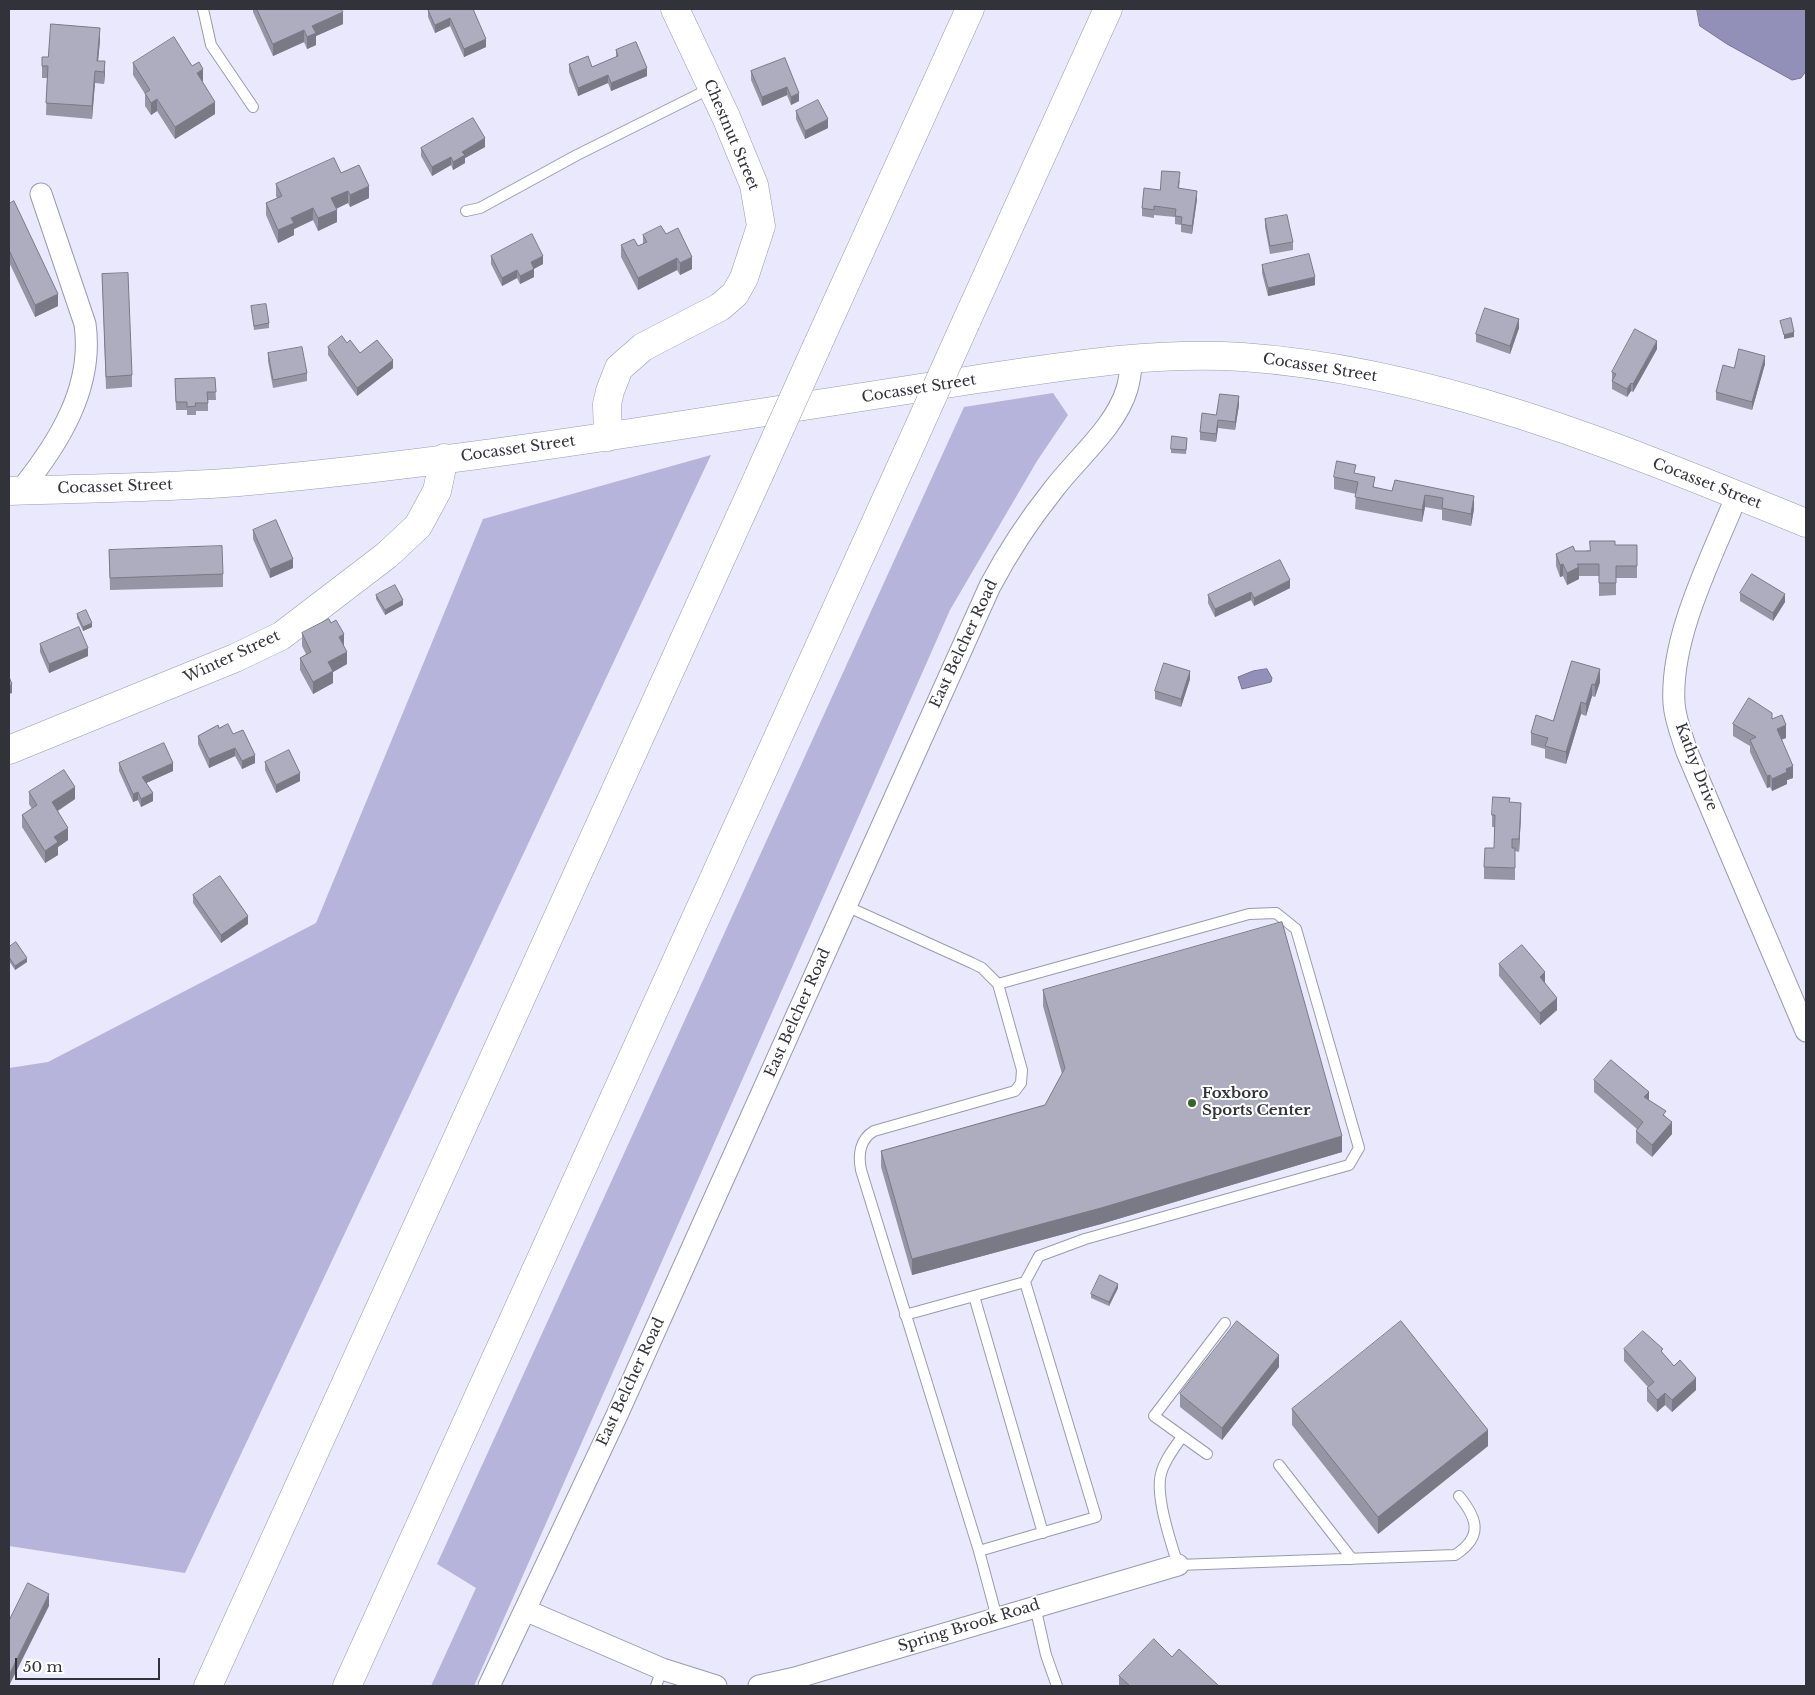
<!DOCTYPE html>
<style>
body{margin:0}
#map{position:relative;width:1815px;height:1695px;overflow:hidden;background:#e9e8fc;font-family:"Libre Baskerville",serif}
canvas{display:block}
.frame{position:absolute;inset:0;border:10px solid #32323a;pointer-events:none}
.scale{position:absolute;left:15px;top:1658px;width:145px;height:22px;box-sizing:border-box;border:2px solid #32323a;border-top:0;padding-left:6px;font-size:15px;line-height:18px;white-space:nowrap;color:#32323a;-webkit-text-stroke:4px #fff;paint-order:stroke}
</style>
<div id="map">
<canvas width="1815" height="1695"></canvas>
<div class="frame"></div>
<div class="scale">50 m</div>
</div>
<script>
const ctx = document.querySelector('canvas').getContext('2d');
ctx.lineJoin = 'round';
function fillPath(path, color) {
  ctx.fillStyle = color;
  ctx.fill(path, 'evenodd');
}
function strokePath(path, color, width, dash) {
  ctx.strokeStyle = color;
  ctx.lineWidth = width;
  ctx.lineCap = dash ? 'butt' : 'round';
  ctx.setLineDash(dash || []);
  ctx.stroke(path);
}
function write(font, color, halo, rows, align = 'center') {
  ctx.font = font + ' "Libre Baskerville",serif';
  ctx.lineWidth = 4;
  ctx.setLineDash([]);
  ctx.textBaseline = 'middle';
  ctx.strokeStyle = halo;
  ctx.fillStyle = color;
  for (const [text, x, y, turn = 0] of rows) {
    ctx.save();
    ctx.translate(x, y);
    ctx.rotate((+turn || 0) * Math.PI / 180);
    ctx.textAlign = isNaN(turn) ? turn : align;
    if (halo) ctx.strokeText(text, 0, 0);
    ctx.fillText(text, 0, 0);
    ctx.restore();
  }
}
const green = new Path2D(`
 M1053,393L1068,415L1037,461L950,610L474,1686H431L476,1588L437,1564L964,407Z
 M711,455L185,1573L9,1546V1068L48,1062L316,923L483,519Z`);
const water = new Path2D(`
 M1697,9H1806V71L1801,78L1792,80L1727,44L1700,26Z
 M1267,669L1272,678L1271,682L1242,689L1238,677L1253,671Z`);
const lane = new Path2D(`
 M203,9L211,45L253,107
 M466,211L480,208L577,155L711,88
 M846,906L972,963L982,968L998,984L1022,1070L1021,1083L1015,1091L874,1131C860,1139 858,1155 861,1170L979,1551L997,1618
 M998,984L1249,914L1276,913L1296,929L1359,1148L1349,1165L1085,1239L1039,1256L1025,1282
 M974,1296L1043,1533
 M905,1315L1025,1282L1096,1517L979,1551
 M1182,1437C1174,1448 1164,1461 1161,1474C1155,1496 1171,1543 1178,1565L1455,1555C1483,1537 1478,1519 1459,1496
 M1207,1454L1154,1416L1225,1323
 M1279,1465L1352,1559
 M1035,1606L1046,1655L1057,1686
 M656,1686L662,1669`);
const street = new Path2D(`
 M20,491C59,443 94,387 85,324L41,194
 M1737,495C1712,557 1670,636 1674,703C1675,720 1682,736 1687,752L1806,1031
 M525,1610L662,1669L716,1686
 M489,1686L617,1415L990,586C1008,552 1029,520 1053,490C1077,458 1115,428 1127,389C1130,379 1131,368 1132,358
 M759,1686L795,1678L1178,1565`);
const secondary = new Path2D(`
 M608,437L607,404L610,391L619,368L643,347L720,307L735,294L744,278L761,226L754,185L726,117L675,9
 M9,491C85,488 162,488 239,482C398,468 556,445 714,420C802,407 890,393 978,379C1066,366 1154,351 1243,357C1439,371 1626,450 1806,523
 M9,750L235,658L281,636L387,555L418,526L437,491L444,458`);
const highway = new Path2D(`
 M966,322L1108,9
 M817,346L970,9
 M208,1686L759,475
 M347,1686L908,451`);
const highwayBridge = new Path2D(`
 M908,451L966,322
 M759,475L817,346`);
const wall = new Path2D(`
 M253,9H341L343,24L316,36V45L307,49L304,42L273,56L253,12Z
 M428,9H473L486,47L464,57L450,26L435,33L428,17Z
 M100,40L98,61L105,73L104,84L95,83L92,119L46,115L47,78H42V66L48,57Z
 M616,50L647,76L611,91L608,83L578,96L569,72V64L592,67L616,57Z
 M785,58L799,101L791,105L787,95L762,106L751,80V71Z
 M133,63L192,66L203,81L202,82L215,114L175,139L157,111L151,115L145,106V94L133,75Z
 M796,111L828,128L805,139L796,119Z
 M485,147L465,158V163L453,170L451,165L432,176L421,156V148Z
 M341,173L369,198L350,207L348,203L336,209L337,222L318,231L313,220L294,229V235L278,243L266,215V203L277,198L276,196V184Z
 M1180,180L1179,188L1197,199L1192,234L1181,232V225L1175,224V217L1154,215V218L1142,216V208L1160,190Z
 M9,204L58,306L35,317L9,262Z
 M1265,219L1293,242V250L1270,254L1265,227Z
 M666,234L692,269L680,275L677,270L638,290L621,257V245L638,246L643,244V235Z
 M491,256L543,264L534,269V277L520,284L517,278L502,286L491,264Z
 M1262,265L1315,285L1268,296L1262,273Z
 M102,274L132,375V387L106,389Z
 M251,306L269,323V328L254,330Z
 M1519,328L1510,354L1476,342V334Z
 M347,343L360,353L393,368L357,396L328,355V347Z
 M1657,349L1633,392L1631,391L1627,397L1612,389V372Z
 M268,353L307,373V381L273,388L268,361Z
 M1765,364L1752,410L1716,400V392L1734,368Z
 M215,378L216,400H208V411H196V415H187V410H176L175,379Z
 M1239,405L1235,430L1218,428L1216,442L1200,440V432L1216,415Z
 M1187,438L1186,454L1171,453V449Z
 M1356,474L1375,487L1392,491L1395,480L1474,509L1471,526L1442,520V510L1425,507L1422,522L1355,509L1356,494L1334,489V477Z
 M253,530L293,568L270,578L253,539Z
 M1637,545V578H1616V595L1599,596V576H1579V579L1567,585L1563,576L1560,577L1556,566V554Z
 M109,550L223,574V587L110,590Z
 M1290,588L1254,606L1251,600L1215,617L1208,603V595Z
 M1740,593L1785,602L1773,621L1740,601Z
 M376,595L403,605L385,615L376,599Z
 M77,614L92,627L83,631L77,618Z
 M302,633L344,646L347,664L333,672V683L313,694L300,670V658L306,654L302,646Z
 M40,644L88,656L49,673L40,652Z
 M1572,661L1600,682L1595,697L1592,696L1586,716L1581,714L1566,764L1545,758V749L1531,745V733L1553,721Z
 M1190,679L1181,707L1155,699V691Z
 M1772,719L1786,738L1781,740L1793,778L1787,780V784L1772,791L1770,787L1767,788L1750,752V746L1733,736V724Z
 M219,728L233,734L255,763L242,769L235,756L209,768L198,744V736Z
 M265,762L300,781L276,793L265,770Z
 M119,763L173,771L146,783L153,801L141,807L138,800L133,802L119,771Z
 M29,792L75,799L58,811L68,840L58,847V855L45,863L22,827V815L32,809L29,804Z
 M1510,802L1521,815L1519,852L1515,851V880L1484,879V867L1494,848L1495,827H1492V815Z
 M193,895L248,924L221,943L193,903Z
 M9,947L27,962L15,970L9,961Z
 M1499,964L1545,983L1557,1010L1540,1025L1499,976Z
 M1043,990L1342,1152L1101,1224L912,1275L881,1167V1151L1045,1105L1062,1074L1043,1006Z
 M1594,1080L1649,1100L1666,1117L1672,1134L1652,1157L1636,1143V1131L1637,1129L1594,1092Z
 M1118,1288L1109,1306L1091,1298V1294Z
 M1624,1349L1663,1354L1696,1390L1672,1412L1665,1405L1657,1412L1647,1401V1388L1648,1387L1624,1361Z
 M1279,1367L1222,1440L1180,1407V1394Z
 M1292,1409L1488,1446L1378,1534L1292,1425Z
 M1119,1676L1219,1686H1119Z`);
const shadedWall = new Path2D(`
 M343,12V24L316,36V45L307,49V37L312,26Z
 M450,18V26L435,33V25Z
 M100,28V40L97,73V61Z
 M304,30V42L273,56V44Z
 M486,39V47L464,57V49Z
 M105,61V73L104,84V72Z
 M647,68V76L611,91V83Z
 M203,69V81L197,85V73Z
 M95,71V83L92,119V106Z
 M608,75V83L578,96V88Z
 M787,87V95L762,106V97Z
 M799,93V101L791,105V97Z
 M157,99V111L151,115V103Z
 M215,102V114L175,139V127Z
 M828,119V128L805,139V131Z
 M485,138V147L465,158V163L453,170V162L462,152Z
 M451,157V165L432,176V167Z
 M369,186V198L350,207V195Z
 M348,191V203L331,211V198Z
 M1197,191V199L1192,234V226Z
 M313,208V220L294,229V235L278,243V230L291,218Z
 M337,210V222L318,231V218Z
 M543,256V264L531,270V262Z
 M692,257V269L680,275V263Z
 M677,258V270L638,290V278Z
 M534,269V277L520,284V276Z
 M517,270V278L502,286V278Z
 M1315,277V285L1268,296V288Z
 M58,294V306L35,317V305Z
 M1519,319V328L1510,354V346Z
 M1794,332V337L1784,339V335Z
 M1657,341V349L1633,392V384Z
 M1765,356V364L1752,410V402Z
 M393,360V368L357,396V388Z
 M1631,383V391L1627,397V389Z
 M1239,396V405L1235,430V422Z
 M1218,420V428L1216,442V434Z
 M1425,495V507L1422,522V510Z
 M1474,496V509L1471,526V514Z
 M293,559V568L270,578V569Z
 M1563,564V576L1560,577V565Z
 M1579,567V579L1567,585V573Z
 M1290,580V588L1254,606V598Z
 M1251,592V600L1215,617V609Z
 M1785,594V602L1773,621V613Z
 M403,600V605L385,615V610Z
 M92,623V627L83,631V627Z
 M344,634V646L339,637Z
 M88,648V656L49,673V664Z
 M347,652V664L333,672V683L313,694V682L328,662Z
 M1600,669V682L1595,697V685Z
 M1190,671V679L1181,707V699Z
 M12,684V693L9,694V686Z
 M1592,684V696L1586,716V704Z
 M1581,702V714L1566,764V752Z
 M1786,725V738L1777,741V729Z
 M235,748V756L209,768V759Z
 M255,755V763L242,769V761Z
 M173,763V771L142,785V777Z
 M1793,766V778L1787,780V784L1772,791V779L1786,769Z
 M300,773V781L276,793V785Z
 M1770,775V787L1767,788V776Z
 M75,787V799L52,814V802Z
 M138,792V800L133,802V794Z
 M153,793V801L141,807V799Z
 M1521,803V815L1519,852V839Z
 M68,828V840L58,847V855L45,863V851L54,837Z
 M248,916V924L221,943V935Z
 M27,958V962L15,970V966Z
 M1545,972V984L1540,977Z
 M1557,998V1010L1540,1025V1013Z
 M1649,1092V1104L1644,1097Z
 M1672,1122V1134L1652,1157V1145Z
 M1342,1136V1152L1101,1224L912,1275V1259Z
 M1118,1284V1288L1109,1306V1302Z
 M1279,1355V1367L1222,1440V1428Z
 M1696,1378V1390L1672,1412V1400Z
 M1665,1393V1405L1657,1412V1400Z
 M1488,1430V1446L1378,1534V1517Z
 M49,1594V1606L9,1686V1675Z`);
const building = new Path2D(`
 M257,9H341L343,12L312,26L316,33L307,37L304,30L273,44Z
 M428,9H473L486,39L464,49L450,18L435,25Z
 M51,24L100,28L97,61H105L104,72L95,71L92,106L46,103L48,66H42V57H48Z
 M174,37L192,66L199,62L203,69L197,73L215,102L175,127L157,99L151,103L145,93L150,90L133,63Z
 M636,42L647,68L611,83L608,75L578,88L569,64L588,56L592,67L618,56L616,50Z
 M785,58L799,93L791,97L787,87L762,97L751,71Z
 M818,100L828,119L805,131L796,111Z
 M473,118L485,138L462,152L465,155L453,162L451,157L432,167L421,148Z
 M334,158L341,173L359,165L369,186L350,195L348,191L331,198L337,210L318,218L313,208L291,218L294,223L278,230L266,203L282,196L276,184Z
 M1162,171L1180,172L1178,188L1197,191L1192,226L1181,224L1182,217L1175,216L1176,209L1154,206V210L1142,208L1144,188L1160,190Z
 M14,201L58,294L35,305L9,250V204Z
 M1287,215L1293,242L1270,246L1265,219Z
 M661,226L666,234L678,228L692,257L680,263L677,258L638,278L621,245L634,239L638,246L647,242L643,235Z
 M532,234L543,256L531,262L534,269L520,276L517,270L502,278L491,256Z
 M1309,254L1315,277L1268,288L1262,265Z
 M128,273L132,375L106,377L102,274Z
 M266,304L269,323L254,326L251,306Z
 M1485,308L1519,319L1510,346L1476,334Z
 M1791,318L1794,332L1784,335L1780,321Z
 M1635,329L1657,341L1633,384L1631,383L1627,389L1612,381L1616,374L1612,372Z
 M342,336L347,343L350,340L360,353L377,340L393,360L357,388L328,347Z
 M302,347L307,373L273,380L268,353Z
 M1739,349L1765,356L1752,402L1716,392L1723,365L1734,368Z
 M215,378L216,392H207L208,403H195L196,406L187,407V402H176L175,379Z
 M1220,394L1239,396L1235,422L1218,420L1216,434L1200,432L1202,413L1216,415Z
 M1172,436L1187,438L1186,450L1171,449Z
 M1337,461L1356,465L1354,473L1375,477L1373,487L1392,491L1395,480L1474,496L1471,514L1442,508L1443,498L1425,495L1422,510L1355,497L1358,482L1334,477Z
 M276,520L293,559L270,569L253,530Z
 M1590,541H1615V545H1637V566H1616V583H1599V564H1577L1579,567L1567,573L1563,564L1560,565L1556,554L1573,546L1575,551H1590Z
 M222,546L223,574L110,578L109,550Z
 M1280,560L1290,580L1254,598L1251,592L1215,609L1208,595Z
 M1752,574L1785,594L1773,613L1740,593Z
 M395,585L403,600L385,610L376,595Z
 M86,610L92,623L83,627L77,614Z
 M329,619L331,623L336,620L344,634L339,637L347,652L328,662L333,671L313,682L300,658L311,652L302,633Z
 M79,627L88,648L49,664L40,644Z
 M1572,661L1600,669L1595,685L1592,684L1586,704L1581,702L1566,752L1545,746L1548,738L1531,733L1536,715L1553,721Z
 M1164,663L1190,671L1181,699L1155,691Z
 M9,677L12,684L9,686Z
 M1749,698L1772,713V719L1782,715L1786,725L1777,729L1793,766L1786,769L1787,772L1772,779L1770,775L1767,776L1750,740L1756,737L1733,724Z
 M228,724L233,734L243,730L255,755L242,761L235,748L209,759L198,736L218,725L219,728Z
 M164,743L173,763L142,777L153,793L141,799L138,792L133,794L119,763Z
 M289,750L300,773L276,785L265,762Z
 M64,770L75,787L52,802L68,828L54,837L58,842L45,851L22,815L37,805L29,792Z
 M1493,797L1510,798L1509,802L1521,803L1519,839H1512V848H1515V868L1484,867L1485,848H1494L1495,815H1492Z
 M220,876L248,916L221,935L193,895Z
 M1282,922L1342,1136L1101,1208L912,1259L881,1151L1045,1105L1065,1068L1043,990Z
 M16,942L27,958L15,966L9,957V947Z
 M1522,945L1545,972L1540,977L1557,998L1540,1013L1499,964Z
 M1611,1060L1649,1092L1644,1097L1666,1111L1663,1115L1672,1122L1652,1145L1636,1131L1643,1122L1594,1080Z
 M1100,1275L1118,1284L1109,1302L1091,1294Z
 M1237,1321L1279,1355L1222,1428L1180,1394Z
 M1401,1321L1488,1430L1378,1517L1292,1409Z
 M1643,1331L1663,1349L1661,1351L1674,1366L1680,1360L1696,1378L1672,1400L1665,1393L1657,1400L1647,1388L1654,1382L1624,1349Z
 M28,1583L49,1594L9,1675V1621Z
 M1154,1639L1172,1657L1179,1649L1219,1686H1130L1119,1676Z`);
const markers = [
 [1192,1103,5,"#376523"]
];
const streetNames = [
 ["Chestnut Street",731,135,67],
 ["Cocasset Street",1320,368,9],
 ["Cocasset Street",919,389,-9],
 ["Cocasset Street",518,449,-8],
 ["Cocasset Street",1707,484,21],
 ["Cocasset Street",115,487,-2],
 ["East Belcher Road",964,644,-65],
 ["Winter Street",232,657,-25],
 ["Kathy Drive",1696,767,69],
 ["East Belcher Road",798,1013,-66],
 ["East Belcher Road",631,1382,-65],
 ["Spring Brook Road",969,1626,-17]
];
const poiNames = [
 ["Foxboro",1202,1094],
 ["Sports Center",1202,1111]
];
fillPath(green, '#b6b4da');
fillPath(water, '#9290b9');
strokePath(water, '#757493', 1);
strokePath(lane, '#9b9aad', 12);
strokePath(street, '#9b9aad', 23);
strokePath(secondary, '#9b9aad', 29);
strokePath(highway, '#9b9aad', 29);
strokePath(lane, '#fff', 10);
strokePath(street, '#fff', 21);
strokePath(secondary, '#fff', 28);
strokePath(highway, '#fff', 28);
strokePath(highwayBridge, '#9b9aad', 29, []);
strokePath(highwayBridge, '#fff', 28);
fillPath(wall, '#9695a5');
fillPath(shadedWall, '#7a7986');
fillPath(building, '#aeadc0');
strokePath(building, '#7a7986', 1);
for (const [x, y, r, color] of markers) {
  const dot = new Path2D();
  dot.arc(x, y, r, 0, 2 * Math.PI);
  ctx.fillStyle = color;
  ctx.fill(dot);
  strokePath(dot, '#fff', 2);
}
write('15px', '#32323a', '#fff', streetNames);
write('bold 15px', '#32323a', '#fff', poiNames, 'left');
</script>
